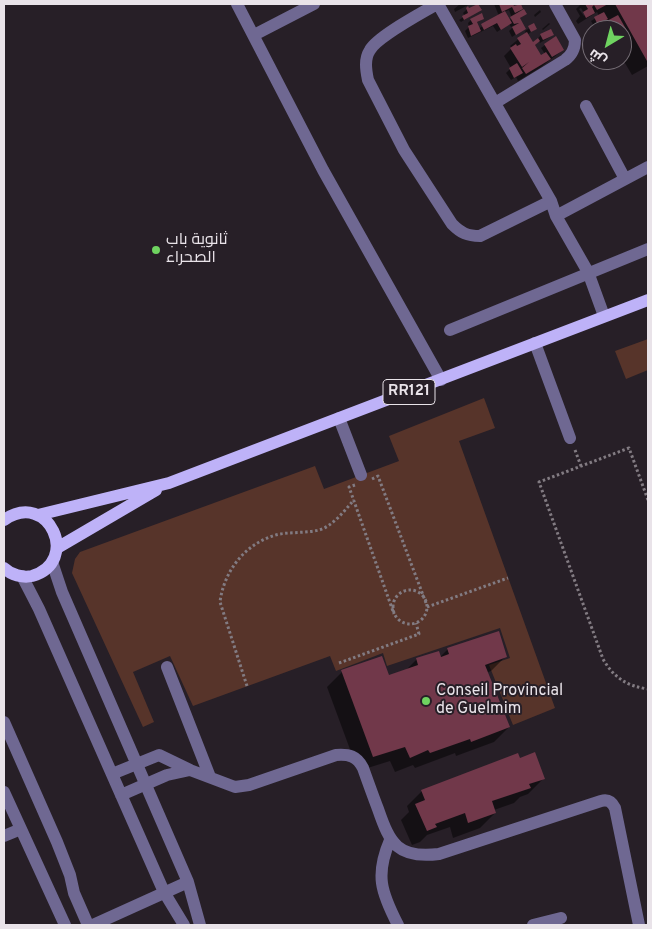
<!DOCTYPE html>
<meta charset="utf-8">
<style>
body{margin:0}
#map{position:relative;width:652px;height:929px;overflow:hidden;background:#271f27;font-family:Overpass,Cairo,sans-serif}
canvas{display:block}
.frame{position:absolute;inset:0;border:5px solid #e9e3e9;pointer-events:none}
.north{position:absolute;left:582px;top:20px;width:50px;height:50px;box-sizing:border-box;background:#271f27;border:1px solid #756d75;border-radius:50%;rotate:217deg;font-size:14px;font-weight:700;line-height:20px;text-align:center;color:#e9e3e9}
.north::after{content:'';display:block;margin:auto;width:18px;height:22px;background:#6fd360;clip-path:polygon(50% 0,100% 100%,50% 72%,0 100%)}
</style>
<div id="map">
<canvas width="652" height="929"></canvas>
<div class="frame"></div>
<div class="north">ش</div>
</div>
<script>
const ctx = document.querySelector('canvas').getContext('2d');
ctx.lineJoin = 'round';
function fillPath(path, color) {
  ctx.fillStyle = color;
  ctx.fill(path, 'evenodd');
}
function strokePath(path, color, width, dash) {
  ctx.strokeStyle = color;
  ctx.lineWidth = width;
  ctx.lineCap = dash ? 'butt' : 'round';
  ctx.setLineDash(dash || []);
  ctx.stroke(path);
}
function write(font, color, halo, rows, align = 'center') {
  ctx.font = font + ' Overpass,Cairo,sans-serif';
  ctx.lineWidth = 4;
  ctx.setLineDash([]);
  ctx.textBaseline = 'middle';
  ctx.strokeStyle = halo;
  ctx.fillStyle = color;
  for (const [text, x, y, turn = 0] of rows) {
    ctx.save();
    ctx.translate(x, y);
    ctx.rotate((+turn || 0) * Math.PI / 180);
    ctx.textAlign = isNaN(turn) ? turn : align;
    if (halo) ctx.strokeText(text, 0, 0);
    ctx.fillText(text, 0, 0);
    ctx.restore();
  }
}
const green = new Path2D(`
 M648,339V370L626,379L615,351Z
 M484,398L495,428L459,441L555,708L513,725L489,665L510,658L500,628L387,666L383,653L336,671L330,656L193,706L170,656L133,672L154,722L143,727L72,573L75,559L80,552L315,466L324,489L399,461L389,436Z`);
const shadow = new Path2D(`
 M460,4H470L455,12L454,9Z
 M494,4H512L514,8L522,9L517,14H525L519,19L525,31L534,25L536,28L527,35L533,44L541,35H553L540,43L539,41L534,46L541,56L545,54L541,48L545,45L563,50L541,67L518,81L516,77L511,80L506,73L511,68L504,56L512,48L510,46L526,33L524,29L512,37L509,31L515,25L511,27L509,24L497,32L493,26L468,38L465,31L469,27L468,23L471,20L483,19L476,23L478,29L499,16ZM509,10L512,18L509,21L504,12Z
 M581,4H648V66L632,75L622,58V30H592V36L591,37L589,33L592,30L595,28L591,21L599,16L597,12L578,24L576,21L580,16L576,9ZM581,8L585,15L584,16L579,9Z
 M468,8L480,10L461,22L459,20L465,16L463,13Z
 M540,10L541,12L535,17L534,15Z
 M549,23L550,24L543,30L542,29Z
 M448,649L506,656L491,671L486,673L509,727L494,742L456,756L455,753L415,768L413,765L395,772L390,761L358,771L327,687L342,672L388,677L405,671L417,659L439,658Z
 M519,760L543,779L528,794L520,797L514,803L494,810L495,813L480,828L453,838L450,827L427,835L420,842L412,845L401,820L409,812L407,806L422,791Z`);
const building = new Path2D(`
 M478,4L482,10L464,20L462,16L468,13L466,8L468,6L469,8Z
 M499,4H513L514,6L521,4L523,9L515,13L512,7L502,12Z
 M585,4H608L597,10L594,5L592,7L595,13L586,18L583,12L588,9Z
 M615,4H648V60L647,61Z
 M524,9L527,14L520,18L526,29L516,35L512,27L519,23L514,24L510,17Z
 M505,11L512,23L501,30L497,23L484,30L481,24Z
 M604,12L608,19L601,23L604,29L592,30L591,29L598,25L594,17Z
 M482,13L484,19L477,22L481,31L471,36L468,26L473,24L470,19Z
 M618,15L630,36L622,40V30H617L614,24L606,28L603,23Z
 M534,23L537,29L531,32L528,26Z
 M551,29L554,35L543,40L540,34Z
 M527,32L533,42L538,38L540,41L535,45L541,55L546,52L551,59L526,74L522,68L529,62L522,67L510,48L516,44L517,46L521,44L517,38Z
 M556,36L564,50L552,57L544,44Z
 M517,63L523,73L514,78L509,68Z
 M499,631L507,657L485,665L510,727L471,742L470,739L430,753L428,750L410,758L405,747L373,757L341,670L382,656L389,675L418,665L416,658L439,651L441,657L449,654L447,648Z
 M535,752L545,779L529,784L531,788L492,801L496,813L468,823L465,813L435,824L437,827L427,831L415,804L425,800L421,790L518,753L520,758Z`);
const path = new Path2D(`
 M575,450L581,466
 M372,479L378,476L426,603
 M355,485L349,487L394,614
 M648,500L629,448L539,482L603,659C614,678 627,686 648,689
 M393 607a17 17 0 1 1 34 0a17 17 0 1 1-34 0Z
 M427,607L508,578
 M339,663L419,634L416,623
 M247,686L220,602C224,570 247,541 280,534C293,532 307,533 319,530C333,526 344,511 354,500`);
const minor = new Path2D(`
 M237,4L323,170L441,380
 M437,4C422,13 378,36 370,50C364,59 366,70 368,80L404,150L452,224C461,233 467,236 480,236L551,201
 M438,4L551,201L556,216L588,272L604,316
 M254,35L314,4
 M495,103L565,60C572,55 575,49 575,40L555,4
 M586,106L625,179
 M556,216L648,167
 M450,330L648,249
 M535,343L570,438
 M339,418L361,475
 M52,562L62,592L188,882L200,925
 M22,576L39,609L164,892L184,925
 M167,667L210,777
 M4,722L57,842L70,875L74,893L88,925
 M190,770L235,787L249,785L336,755C349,754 357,756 363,768C368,782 373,796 378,809C390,844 398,859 439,854L601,801C608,799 612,802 615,808L639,925
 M112,774L159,755L190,770L167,775L121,795
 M4,792L65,925
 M4,836L21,829
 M390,840C375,875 381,892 398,925
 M93,925L188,882
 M533,925L561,918`);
const major = new Path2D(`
 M38,515L169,483L648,300
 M4,520C49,489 81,562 32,576C23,578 11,575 4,568
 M57,548L156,490`);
const markers = [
 [156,250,5,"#6fd360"],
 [426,701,5,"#6fd360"]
];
const shields = [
 [409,392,52]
];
const shieldNames = [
 ["RR121",409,392]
];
const poiNames = [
 ["ثانوية باب",166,241],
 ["الصحراء",166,259],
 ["Conseil Provincial",436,692],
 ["de Guelmim",436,710]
];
fillPath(green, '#57342a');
fillPath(shadow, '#0007');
fillPath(building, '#71384a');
strokePath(path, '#827b82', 3, [2.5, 2.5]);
strokePath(minor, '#6f6892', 12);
strokePath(major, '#beb2f8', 12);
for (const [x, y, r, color] of markers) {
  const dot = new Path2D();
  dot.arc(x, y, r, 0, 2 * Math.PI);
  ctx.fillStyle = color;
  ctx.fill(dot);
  strokePath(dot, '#271f27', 2);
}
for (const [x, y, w] of shields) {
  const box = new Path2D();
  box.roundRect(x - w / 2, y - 12.5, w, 25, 4);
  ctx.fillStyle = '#271f27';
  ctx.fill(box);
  strokePath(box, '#e9e3e9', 1);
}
write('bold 15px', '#e9e3e9', null, shieldNames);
write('16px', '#e9e3e9', '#271f27', poiNames, 'left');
</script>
